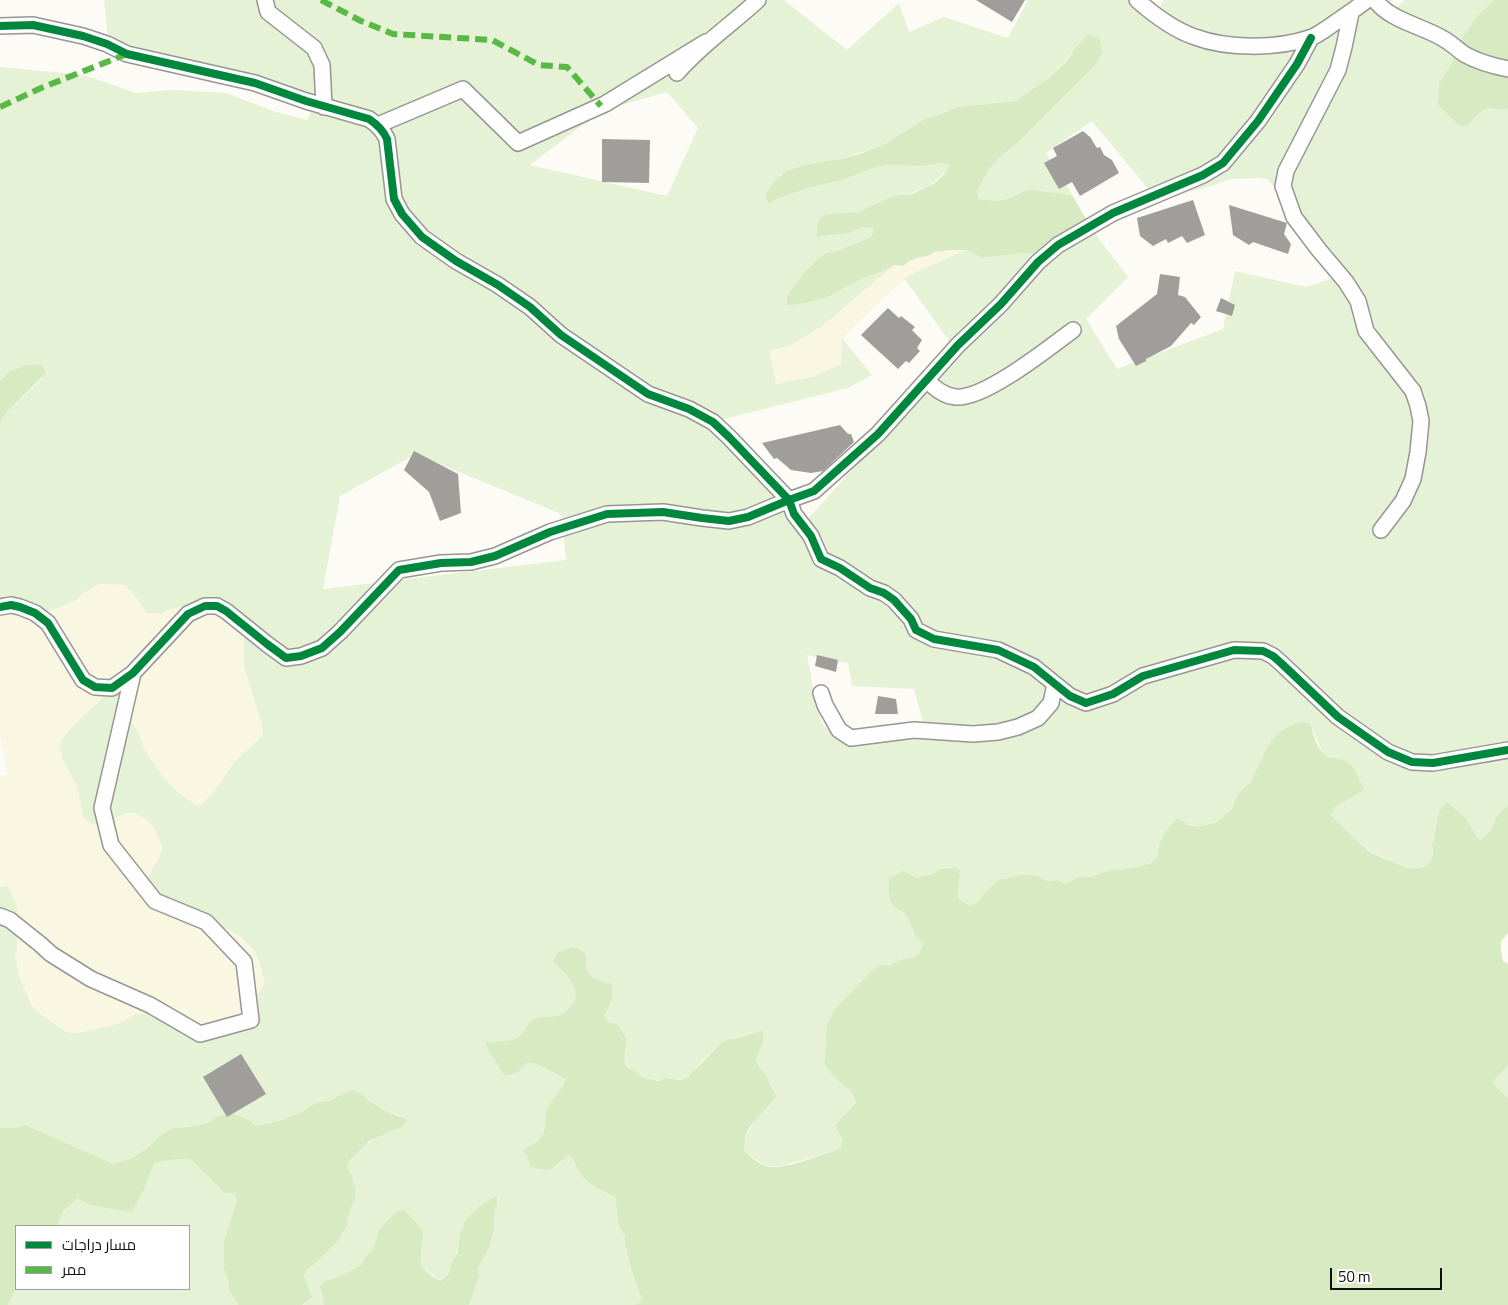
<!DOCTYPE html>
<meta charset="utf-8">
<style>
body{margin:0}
#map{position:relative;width:1508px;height:1305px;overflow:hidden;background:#fcfbf5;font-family:Georgia,Cairo,serif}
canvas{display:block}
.legend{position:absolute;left:15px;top:1225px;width:175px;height:65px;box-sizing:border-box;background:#fff;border:1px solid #9f9f9f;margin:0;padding:6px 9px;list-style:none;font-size:15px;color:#101010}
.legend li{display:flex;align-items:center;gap:10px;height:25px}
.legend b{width:25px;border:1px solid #9f9f9f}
.scale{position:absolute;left:1330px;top:1268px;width:112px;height:22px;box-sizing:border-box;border:2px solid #101010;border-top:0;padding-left:6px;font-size:15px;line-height:18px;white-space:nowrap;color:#101010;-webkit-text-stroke:4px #fff;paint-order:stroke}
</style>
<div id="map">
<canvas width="1508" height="1305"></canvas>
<ul class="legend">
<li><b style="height:6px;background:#00873e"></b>مسار دراجات</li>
<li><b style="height:6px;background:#58b947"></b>ممر</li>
</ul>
<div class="scale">50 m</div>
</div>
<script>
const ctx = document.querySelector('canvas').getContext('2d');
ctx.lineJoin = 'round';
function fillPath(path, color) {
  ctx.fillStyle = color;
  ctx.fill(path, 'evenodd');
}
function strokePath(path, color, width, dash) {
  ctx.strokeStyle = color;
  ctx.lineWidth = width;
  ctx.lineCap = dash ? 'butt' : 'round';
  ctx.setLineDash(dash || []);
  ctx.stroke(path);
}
const farmland = new Path2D(`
 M950,250H966L904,279L842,338L841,364L812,377L776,384L769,351L791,345L821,327L894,265L903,266L909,261L919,257L928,256L935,252Z
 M105,584L125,585L131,591L147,613L161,614L168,610L198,602H207L244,634V667L262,725L263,734L258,740L235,761L212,794L198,807L174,789L163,777L143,747L141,739L124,707L115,687L87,711L63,760L77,787L83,817L98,825L127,813H135L150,822L154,828L163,848L158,860L146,880L239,935L256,952L265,983L231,1030L190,1025L134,1015L126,1020L118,1024L77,1033H69L44,1017L32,1005L19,976L15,955L17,948L8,886L0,887V776L7,775L0,735V616L5,612L37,616L77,600L83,593L97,585Z`);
const green = new Path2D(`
 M104,0H784L847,50L899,3L909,32L944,17L1008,38L1028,0H1137L1158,14L1163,0H1393L1391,3L1396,8L1404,0H1494L1478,15L1462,38L1455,56L1445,76L1439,83L1437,104L1459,126H1467L1482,111L1490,108L1499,110L1508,109V805L1499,813L1491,829L1480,841L1465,817L1447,802C1438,811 1433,832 1432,845C1432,852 1434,857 1429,863C1418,877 1395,863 1383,857C1379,855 1373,854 1370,851C1356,840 1342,828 1331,814L1336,806L1363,789L1357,774L1336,759L1323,754L1313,730L1299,722L1284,729L1266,749L1251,781L1238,794L1231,810L1225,816L1217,822L1198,827L1183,822L1161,842L1157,857L1149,864L1125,869L1110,870L1090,877L1083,876L1074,879L1066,884L1056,880L1047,881L1041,877L1019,875L1010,878L1000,879L983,894L979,901L972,905L966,904L958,898L957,889L960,879L955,867C950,867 944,867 939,870C934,873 931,876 925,877C911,879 903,872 889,879C888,890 887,902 897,909C902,912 906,915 909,920C915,931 913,934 923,944L919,954L912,958L902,959L888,966L833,1011L827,1025L824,1064L835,1078L851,1091L856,1101L835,1125L842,1139L841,1147L835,1151L781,1166C762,1169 759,1160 744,1151L747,1134L756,1119L771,1104L773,1088L765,1073L759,1067L756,1059L759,1050L762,1032C733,1036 722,1040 702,1061C697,1067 693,1074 686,1078C678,1081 672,1077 664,1079C659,1079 661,1081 656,1080C646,1080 625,1070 624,1058C624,1052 626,1045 627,1039L617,1024L609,1022L604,1016C610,1006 614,996 612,984C594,979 583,978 587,956L573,947L565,950L553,962C565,973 586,992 570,1007C567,1010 564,1013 561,1015C553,1018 542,1015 534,1019C529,1022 528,1026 525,1031C516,1042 506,1042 493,1042L490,1054L496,1061L499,1068L518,1072L527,1063L537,1064L566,1079C562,1092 557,1093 551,1102C544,1115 547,1134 537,1143C533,1146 527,1148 522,1150L528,1157L557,1166L563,1159L570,1155C575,1161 576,1167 580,1173C588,1185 602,1192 615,1197L619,1226L625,1236V1244L632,1272L644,1300L638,1304L629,1305H469L479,1276L478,1268L489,1248L494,1230V1212L497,1204L465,1221C457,1242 458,1265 441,1281L421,1266L420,1257L422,1248L379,1230L374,1247L368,1254L360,1266L338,1277L327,1280L321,1294L324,1305H302L305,1304L307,1285L304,1276L308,1268L316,1263L339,1240L347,1225L348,1217L355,1198L356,1190L351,1174L347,1168C356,1145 380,1135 401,1127L400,1116L385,1111L369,1101L362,1094L351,1089L332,1100L315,1103L302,1112L282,1120L256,1126L249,1120H211L205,1124L182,1128H173L152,1143L146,1149L132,1158L113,1164L17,1128H0V887L8,886L18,911L16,919L17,948L15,955L19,976L32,1006L44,1017L69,1033H77L118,1024L126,1020L134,1015L148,1013H159L190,1025L231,1030L265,983L256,952L239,935L222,926L197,916L162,899L146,880L158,860L163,848L154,828L150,822L135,813H127L98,825L90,823L83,817L77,787L63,760L59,744C75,722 94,705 115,687L123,690L124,707L141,739L143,747L163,777L174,789L198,807L212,794L235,761L258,740L263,734L262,725L244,667V634L221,604L198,602L168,610L161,614L147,613L131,591L125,585L105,584L97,585L83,593L77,600L37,616L5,612L0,616V424L5,414L46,375L0,381V67L85,75L136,93L173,90L226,93L276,112L307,120L316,100L108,40ZM1103,52L1094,67L1012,148L1004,153L989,169L977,191L979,199L996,201L1007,199L1017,194L1034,190L1072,195L1046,153L1092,121L1158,201L1214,185L1230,179L1259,178L1267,179L1294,210L1337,277L1306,287L1235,271L1223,329L1117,369L1086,319L1128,277L1093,231L1032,254L1023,253L982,258L966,250L904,278L958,353L804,523L720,420L848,388L872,375L842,338L841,364L812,377L776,384L769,351L791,345L821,327L894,265L886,270L862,279L833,294L795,305L787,296L825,253H836L871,237L874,229L864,227L849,233L817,237V227L819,218C835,211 843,216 858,212C865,210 872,205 879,202C908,192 931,193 950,165L941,163L924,166L889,165L879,166L842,180L808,188L774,200L769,204L766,196L770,188L781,174L804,166L845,158L881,146L925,119L945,111L977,105L1016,101L1050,77L1065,62L1071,53ZM667,92L698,128L667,196L530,165L601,111ZM416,454L561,514L566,560L323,589L340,496ZM807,655L848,663L852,686L914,689L923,722L833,733L822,724L815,698Z
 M1508,1065V1098L1497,1088L1493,1082Z
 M182,1158L190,1159L225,1193H234L237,1201L224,1241V1270L228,1279L229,1290L238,1305H8L16,1289H189V1226H57L63,1213L77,1197C92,1207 96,1206 112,1209C119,1210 124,1212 132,1212L143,1192L154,1163L163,1160Z`);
const forest = new Path2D(`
 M1494,0H1508V109L1499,110L1490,108L1482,111L1467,126H1459L1437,104L1439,83L1445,75L1455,56L1462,38L1478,15Z
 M1089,34L1099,38L1103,52L1094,67L1012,148L1004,153L989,169L977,191L979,199L996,201L1007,199L1025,191L1034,190L1072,195L1093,231L1087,237L1069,246L1032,254L1023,253L982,258L966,250H950L935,252L928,256L919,257L909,261L903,266L894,265L886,270L862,279L825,298L795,305H787V296L804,273L818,259L826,253L836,252L871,237L874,229L864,227L849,233L817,237V227L819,218L828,214L859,212L868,207L894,196L912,194L935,183L944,174L950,165L941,163L924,166L889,165L879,166L842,180L808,188L774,200L769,204L765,196C769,189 774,180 781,175C796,164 827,162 845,158C857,156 869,150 881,146L925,119L936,115L959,107L1016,101L1050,77L1066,62L1076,47Z
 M26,365H42L46,375L40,379L5,414L0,424V381L9,372Z
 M1299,722L1309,723C1314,732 1316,749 1325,755C1329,758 1335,758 1340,759C1354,762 1359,778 1364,790L1336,806L1331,815L1352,836L1371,853L1407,868L1416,869L1425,867L1430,862L1433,854L1432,844L1438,816L1441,809L1447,802L1465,817L1480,841L1491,829L1499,813L1508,805V933L1501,941V951L1503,961L1508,964V1065L1493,1082L1497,1088L1508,1098V1305H629L638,1304L643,1300L632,1272L625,1244V1236L619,1226L615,1197C602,1191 588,1185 580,1173C576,1167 575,1161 570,1155L549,1170L538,1169L530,1166L528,1157L522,1150C534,1145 544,1139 545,1125C546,1120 545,1114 547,1109C551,1098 561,1094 566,1079L537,1064L527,1063L518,1072L506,1076L499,1068L496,1061L490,1054L485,1043C499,1040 511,1044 522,1034C526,1029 528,1022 534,1019C541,1015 553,1018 561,1015C564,1013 567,1010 570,1007C586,992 565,973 553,962L557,953L573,947L581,950L587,956C583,978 595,979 612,984C614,996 610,1006 604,1016L609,1022L617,1024L627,1039L624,1059L627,1067L635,1071L642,1077L658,1081L665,1078L680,1080L688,1077L718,1046L724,1041L762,1031L764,1039L756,1059L759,1067L765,1073L776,1096C768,1110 751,1120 746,1135C745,1140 745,1146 744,1151C751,1156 756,1162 763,1165C780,1173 817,1155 835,1151L841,1147L842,1139L835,1125L856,1102L851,1091L835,1078L824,1064L827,1025L833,1011L874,969L881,965L888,966L902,959L912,958L919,954L923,944L916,937L909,920L903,912L895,908L890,901L888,891L889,879L903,871L917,878L933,874L940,869L955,867L960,871C960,881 957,888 958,898L966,904L972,905L979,901L983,894L1000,879L1010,878L1019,875H1029L1041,877L1047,881L1057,880L1066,884L1074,879L1083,876L1090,877L1110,870L1125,869L1149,864L1157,857C1159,840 1165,830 1178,818L1189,825L1198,827L1217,822L1231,810L1238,794L1251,781L1266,749L1276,735L1284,729Z
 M351,1089L362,1094L369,1101L385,1111L408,1120L401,1127L369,1141L350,1160L347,1168L351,1174L356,1190L355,1198L348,1217L347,1225L339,1240L316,1263L308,1268L304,1276L312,1297L302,1305H238L229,1290L228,1279L224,1270V1241L237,1201L234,1193H225L190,1159C178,1158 165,1160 154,1163L143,1192L132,1212C125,1212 119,1210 112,1209C96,1206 92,1207 77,1198L63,1212L57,1226H16V1289L8,1305H0V1128H17L25,1125L113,1164L132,1158L146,1149L160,1136L173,1128H182L205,1124L219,1116L234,1114L249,1120L256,1126L282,1120L302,1112L315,1103L332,1100Z
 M497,1196V1204L494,1212V1230L489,1248L478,1268L479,1276L469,1305H324L320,1286L327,1280L338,1277L360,1266L368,1254L374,1247L379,1230L396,1212L403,1209L423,1230C423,1242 420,1254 421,1266L432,1276L441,1281L448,1274L453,1260L457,1254L460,1236L465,1221L482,1204Z`);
const building = new Path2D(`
 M976,0H1025L1012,22Z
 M1083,131L1090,137L1097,148L1100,147L1104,155L1112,160L1119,173L1080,196L1072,182L1059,189L1044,163L1057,156L1053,148Z
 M602,139L650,140L649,183L602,182Z
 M1193,200L1205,235L1187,243L1182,236L1168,243L1166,239L1153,246L1140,236L1137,218Z
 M1229,205L1287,223L1284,234L1291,244L1288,254L1253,242L1249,245L1233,235Z
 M1160,274L1180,277L1178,295L1185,297L1201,317L1194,325L1191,323L1171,346L1146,359V361L1136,366L1119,339L1116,326L1157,294Z
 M1221,298L1235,305L1232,316L1216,311Z
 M888,308L899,318L901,316L915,327L912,330L922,340L917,348L920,351L909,363L906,361L898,369L861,335Z
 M840,425L848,434H851L854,442L823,471L811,473L791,470L777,458L774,459L762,443Z
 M414,451L458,474L461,513L440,521L429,492L404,470Z
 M817,655L838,660L836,672L815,666Z
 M878,696L896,699L898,714H875Z
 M241,1054L266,1094L227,1117L203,1077Z`);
const minor = new Path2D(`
 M265,0L268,12L314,48L322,65L324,107
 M1137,0C1153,14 1174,30 1195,37C1227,49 1277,49 1309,38C1315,37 1321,32 1326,29C1340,19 1354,10 1367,0
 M1375,0C1389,20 1422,26 1442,38C1450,42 1457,49 1464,54C1478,62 1493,66 1508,69
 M1351,13L1344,47L1338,70L1286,171L1283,186L1294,217L1319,250L1346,282L1358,301L1366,331L1413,391L1418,406L1421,421L1418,452L1413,479L1403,501L1381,530
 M0,26L33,25L83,36L107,44L127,54L255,83L306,101L369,119C378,125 383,130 387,139L394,199L402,214L422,237L456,261L498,285L530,307L561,335L648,394L689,409L713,422L729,437L789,500L814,491L878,434L958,345L1001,304L1038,262L1058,245L1113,213L1203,175L1223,163L1258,121L1297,64L1311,38
 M677,73C701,45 731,25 758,0
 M378,125L463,89L518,143L605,104L706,42
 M927,380C935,389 944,396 956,397C984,400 1050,347 1073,330
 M0,607L11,605L20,607L35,613L48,623L83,680L95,687L112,688L133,673L188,614L205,606H217L226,611L267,644L286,658L301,656L322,648L340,632L399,570L441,563L471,562L495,556L550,532L607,514L663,512L702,518L729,521L748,517L789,500L794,514L811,536L821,559L840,568L870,588L884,593L894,600L911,619L916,630L934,639L998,650L1034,667L1055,684L1070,696L1086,703L1113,694L1143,676L1234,650L1263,651L1273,656L1281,663L1338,717L1388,752L1412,762L1433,763L1508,750
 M821,693L825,705L839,730L851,738L914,730L973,734L998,732L1018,727L1038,718L1051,703L1055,684
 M0,916L10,920L40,944L51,954L91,979L150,1005L200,1034L251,1020L244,962L206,922L155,901L111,845L102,808L133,673`);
const quiet = new Path2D(`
 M321,0L361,21L393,34L492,40L539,65L567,67L601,106
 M0,107L41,88L127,54`);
const cycleway = new Path2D(`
 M0,26L33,25L83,36L107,44L127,54L255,83L306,101L369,119C378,125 383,130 387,139L394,199L402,214L422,237L456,261L498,285L530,307L561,335L648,394L689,409L713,422L729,437L789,500L814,491L878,434L958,345L1001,304L1038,262L1058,245L1113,213L1203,175L1223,163L1258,121L1297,64L1311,38
 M0,607L11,605L20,607L35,613L48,623L83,680L95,687L112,688L133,673L188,614L205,606H217L226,611L267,644L286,658L301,656L322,648L340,632L399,570L441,563L471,562L495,556L550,532L607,514L663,512L702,518L729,521L748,517L789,500L794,514L811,536L821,559L840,568L870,588L884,593L894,600L911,619L916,630L934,639L998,650L1034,667L1055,684L1070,696L1086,703L1113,694L1143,676L1234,650L1263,651L1273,656L1281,663L1338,717L1388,752L1412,762L1433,763L1508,750`);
fillPath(farmland, '#f9f6e1');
fillPath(green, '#e6f2d5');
fillPath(forest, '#d7eac2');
fillPath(building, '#a09e9a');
strokePath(minor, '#969693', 18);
strokePath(minor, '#fffefe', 15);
strokePath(quiet, '#58b947', 6, [12, 6]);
strokePath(cycleway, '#00873e', 8);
</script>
